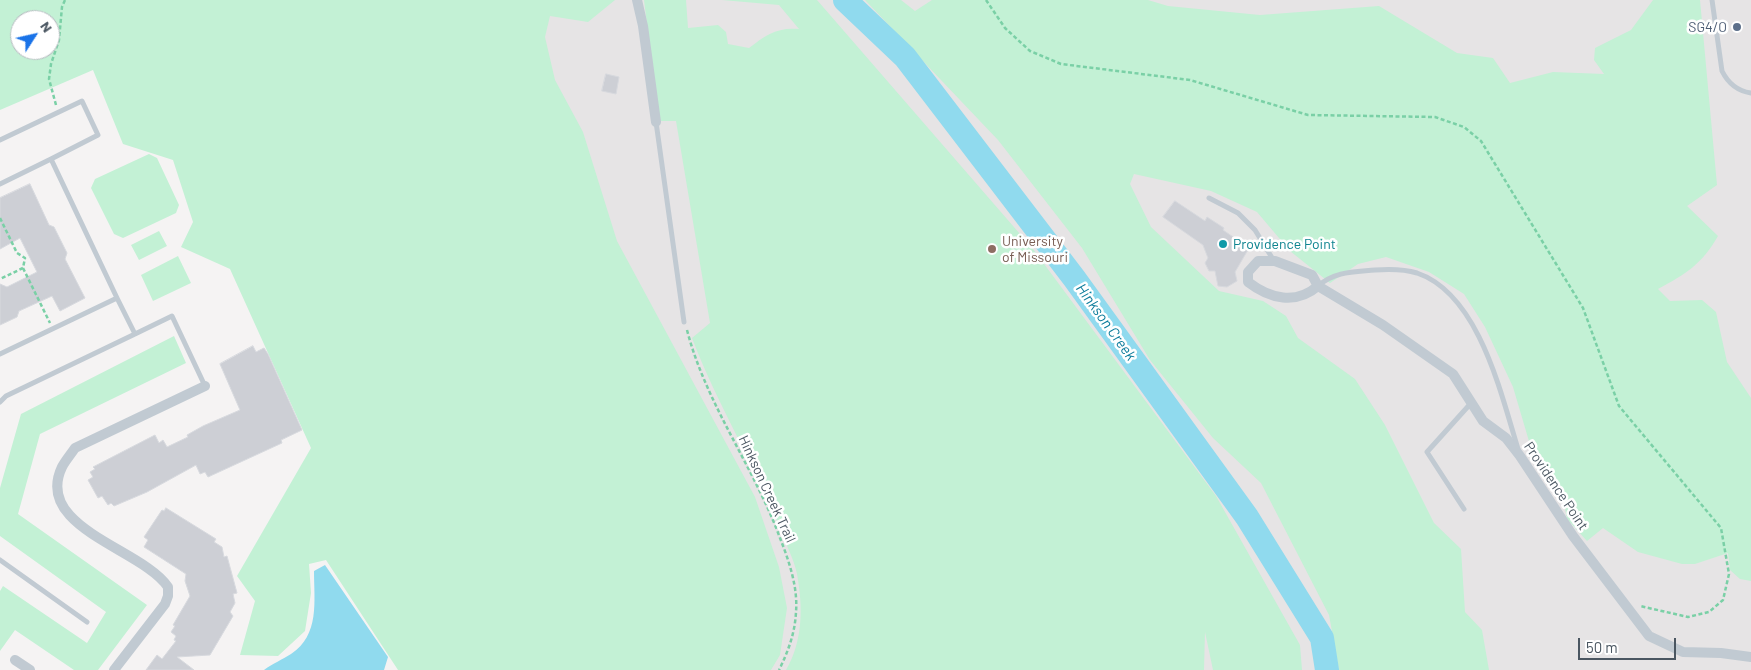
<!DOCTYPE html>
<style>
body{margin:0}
#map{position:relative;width:1751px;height:670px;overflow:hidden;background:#f5f3f3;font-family:Barlow,sans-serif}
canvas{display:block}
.north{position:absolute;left:10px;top:10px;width:50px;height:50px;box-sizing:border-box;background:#fff;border:1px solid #b7bbc0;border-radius:50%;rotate:55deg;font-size:14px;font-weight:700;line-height:20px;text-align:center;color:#4a5661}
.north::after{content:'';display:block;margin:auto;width:18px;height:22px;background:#1a73e8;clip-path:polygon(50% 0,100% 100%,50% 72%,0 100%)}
.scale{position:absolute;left:1578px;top:638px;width:98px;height:22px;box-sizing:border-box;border:2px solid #4a5661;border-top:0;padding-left:6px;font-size:15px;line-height:18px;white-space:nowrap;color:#4a5661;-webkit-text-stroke:4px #fff;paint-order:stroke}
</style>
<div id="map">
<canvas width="1751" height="670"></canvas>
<div class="north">N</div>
<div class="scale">50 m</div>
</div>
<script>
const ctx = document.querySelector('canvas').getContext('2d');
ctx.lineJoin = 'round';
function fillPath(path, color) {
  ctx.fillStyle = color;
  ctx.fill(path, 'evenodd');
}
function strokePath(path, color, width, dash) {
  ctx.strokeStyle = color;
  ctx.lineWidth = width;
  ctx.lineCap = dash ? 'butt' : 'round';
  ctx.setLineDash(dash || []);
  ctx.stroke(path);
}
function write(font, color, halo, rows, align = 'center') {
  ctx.font = font + ' Barlow,sans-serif';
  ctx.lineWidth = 5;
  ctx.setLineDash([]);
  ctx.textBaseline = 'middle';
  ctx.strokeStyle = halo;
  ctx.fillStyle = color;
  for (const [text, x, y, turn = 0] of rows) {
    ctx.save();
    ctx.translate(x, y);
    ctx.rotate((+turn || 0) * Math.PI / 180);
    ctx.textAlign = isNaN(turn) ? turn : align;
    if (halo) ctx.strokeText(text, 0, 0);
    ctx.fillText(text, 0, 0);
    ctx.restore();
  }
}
const education = new Path2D(`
 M115,0H1751V670H430Z`);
const green = new Path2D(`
 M0,0H615L588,22L550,16L545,37L555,80L583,132L617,241L755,497L779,567L787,608L780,655L771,670H398L326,560L309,564L311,593L305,631L278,656L240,655L255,601L237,576L311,448L230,269L181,247L193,222L173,160L123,144L93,70L0,110ZM20,20H50V50H20Z
 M644,0H686L688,28L718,25L726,32L728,44L749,48C766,35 777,27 799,29L779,5L722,0H817L1033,249L1216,496L1300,645L1302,670H1213L1205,632L1204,670H786C803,641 803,607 797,574C794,559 785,543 780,528C754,463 717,404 692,338L710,323L676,121H659Z
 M865,0H901L915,11L932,0H1148L1168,6L1260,15L1379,6L1457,53L1493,58L1510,83L1553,72L1604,74L1594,60L1595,48L1631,30L1653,0H1700L1717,185L1687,206L1718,236C1702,264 1686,274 1658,289L1670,301L1702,300L1716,312L1727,362L1751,398V581L1740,579L1730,570L1728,553L1695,564H1682L1638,552L1603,528L1587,541L1567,519L1563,496L1536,465L1513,387L1485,327L1464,294L1429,272L1386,257L1358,264L1330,283L1290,251L1257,212L1211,191L1134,174L1130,184L1151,227L1219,291L1263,301L1286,316L1298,338L1355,379L1385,425L1434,523L1461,549L1465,612L1482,630L1489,670H1339L1329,615L1261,483L1213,438L1150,360L1082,248L998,140Z
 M149,154L157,158L179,205L176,213L123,238L114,234L91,188L95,179Z
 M159,231L167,246L139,260L131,245Z
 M178,256L191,283L153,301L141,275Z
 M174,336L186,363L40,434L18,514L147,605L98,670H74L15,630L0,651V591L3,586L87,643L106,612L0,536V488L21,414Z`);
const water = new Path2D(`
 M325,565L388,657L384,670H264C273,663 282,660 291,654C320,635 314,601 314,571Z`);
const river = new Path2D(`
 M845,0L905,57L1074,278L1247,517L1322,638L1327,670`);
const building = new Path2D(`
 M606,74L619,77L616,94L602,91Z
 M30,184L49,225L54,227L67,253L65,259L85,298L60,311L52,296L19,311L17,317L0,325V284L7,287L37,272L20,238L0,249V198Z
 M1175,201L1205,221L1207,217L1224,228L1223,230L1249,248L1235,272L1237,281L1227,287L1218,286L1215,271H1209L1205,263L1208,258L1203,245L1163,217Z
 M253,346L256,352L264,348L268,354L302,430L281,440L282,443L208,477L205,472L200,474L196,465L147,492L114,506L111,503L108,505L102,496L98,498L88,480L93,477L90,472L95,469L93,467L155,435L159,443L163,440L167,447L188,437L187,435L203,426L240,410L220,364Z
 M166,508L216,539L214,542L222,547L224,557L227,556L237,593L233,594L235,603L230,612L233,616L210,655L177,657L194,670H146L157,655L162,659L176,641L174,640L176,636L171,632L175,626L173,625L190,596L185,581L186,574L144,547L148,540L144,537L162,510L164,511Z`);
const path = new Path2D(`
 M986,0L1005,28L1030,51L1061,64L1190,80L1308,115L1435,117L1464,127L1481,141L1583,308L1619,406L1721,528L1729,574L1723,600L1709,612L1688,617L1640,606
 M56,105L49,79L51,64L59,40L62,7L65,0
 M0,218L17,253L25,258L23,268L0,279
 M23,268L50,323
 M687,330C706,404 754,467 780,538C789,561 798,587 796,612C795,633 788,652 779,670`);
const lane = new Path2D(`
 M1712,0L1722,71C1728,83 1737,91 1751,93
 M656,122L684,322
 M0,140L82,101L98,135L51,159
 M0,184L51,159L117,298L0,354
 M1209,198L1238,213L1255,230L1274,261
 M1318,286C1335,271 1354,272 1375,270C1389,269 1404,269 1417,273C1479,294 1501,394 1518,449
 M135,334L172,316L205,386
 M0,402L6,396L135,334L117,298
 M1464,509L1427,452L1472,402
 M0,560L87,622`);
const street = new Path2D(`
 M637,0L643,26L656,122
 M1318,286C1296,305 1270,299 1248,282V272L1258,261H1275L1312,275L1318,286L1383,325L1453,374L1483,421L1506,438L1520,456L1573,536L1649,636L1683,652L1721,653L1751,657
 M15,660L30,670
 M114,670L165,604L168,596V587C143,549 33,528 62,467C65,461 71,454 75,448L205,386`);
const markers = [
 [1737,27,5,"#5c6f8a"],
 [1223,244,5,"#0f9aa8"],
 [992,249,5,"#8d6e63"]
];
const serviceNames = [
 ["SG4/O",1727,27]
];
const educationNames = [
 ["University",1002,241],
 ["of Missouri",1002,257]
];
const cultureNames = [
 ["Providence Point",1233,244]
];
const streetNames = [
 ["Providence Point",1556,486,56],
 ["Hinkson Creek Trail",767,489,65]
];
const waterNames = [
 ["Hinkson Creek",1106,322,54]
];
fillPath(education, '#e6e4e5');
fillPath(green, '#c3f1d5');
fillPath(water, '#90daee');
strokePath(river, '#90daee', 24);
fillPath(building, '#cdcfd5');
strokePath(building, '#d7d9de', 1);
strokePath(path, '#7ad0a6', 2.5, [4, 2.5]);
strokePath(lane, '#c1cad2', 5);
strokePath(street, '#c1cad2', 10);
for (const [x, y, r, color] of markers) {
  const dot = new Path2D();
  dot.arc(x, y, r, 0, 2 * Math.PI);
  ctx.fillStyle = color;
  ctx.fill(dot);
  strokePath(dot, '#fff', 2);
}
write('14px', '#4e5e75', '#fff', serviceNames, 'right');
write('14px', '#785e54', '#fff', educationNames, 'left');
write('14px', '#0d838f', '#fff', cultureNames, 'left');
write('14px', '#4a5661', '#fff', streetNames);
write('italic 15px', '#0c7c9b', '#fff', waterNames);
</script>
